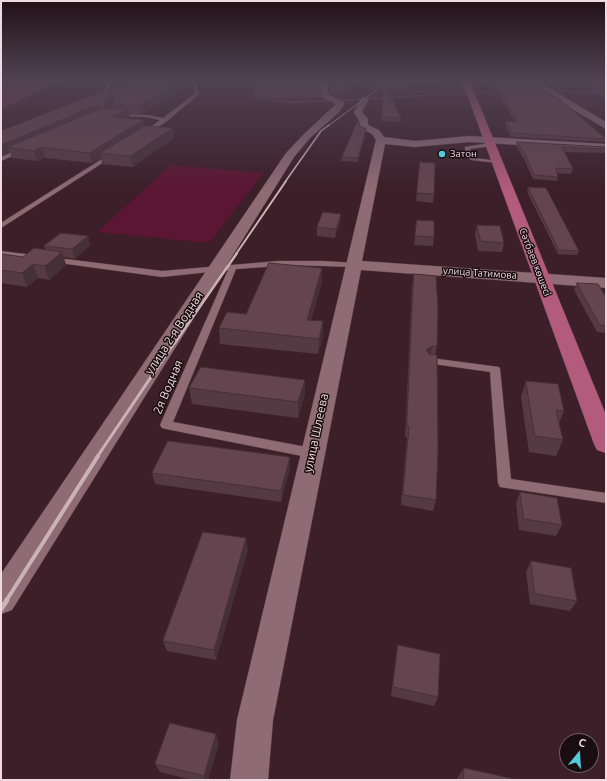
<!DOCTYPE html>
<meta charset="utf-8">
<style>
body{margin:0}
#map{position:relative;width:607px;height:781px;overflow:hidden;background:#3c1f28;font-family:Ubuntu,sans-serif}
canvas{display:block}
.frame{position:absolute;inset:0;border:2px solid #eedae0;pointer-events:none}
.north{position:absolute;left:559px;top:733px;width:40px;height:40px;box-sizing:border-box;background:#1a0d11;border:1px solid #6f5f64;border-radius:50%;rotate:18deg;font-size:11px;font-weight:700;line-height:16px;text-align:center;color:#eedae0}
.north::after{content:'';display:block;margin:auto;width:14px;height:18px;background:#54cadd;clip-path:polygon(50% 0,100% 100%,50% 72%,0 100%)}
</style>
<div id="map">
<canvas width="607" height="781"></canvas>
<div class="frame"></div>
<div class="north">С</div>
</div>
<script>
const ctx = document.querySelector('canvas').getContext('2d');
ctx.lineJoin = 'round';
function fillPath(path, color) {
  ctx.fillStyle = color;
  ctx.fill(path, 'evenodd');
}
function strokePath(path, color, width, dash) {
  ctx.strokeStyle = color;
  ctx.lineWidth = width;
  ctx.lineCap = dash ? 'butt' : 'round';
  ctx.setLineDash(dash || []);
  ctx.stroke(path);
}
function write(font, color, halo, rows, align = 'center') {
  ctx.font = font + ' Ubuntu,sans-serif';
  ctx.lineWidth = 3;
  ctx.setLineDash([]);
  ctx.textBaseline = 'middle';
  ctx.strokeStyle = halo;
  ctx.fillStyle = color;
  for (const [text, x, y, turn = 0] of rows) {
    ctx.save();
    ctx.translate(x, y);
    ctx.rotate((+turn || 0) * Math.PI / 180);
    ctx.textAlign = isNaN(turn) ? turn : align;
    if (halo) ctx.strokeText(text, 0, 0);
    ctx.fillText(text, 0, 0);
    ctx.restore();
  }
}
const green = new Path2D(`
 M171,165L263,173L209,243L97,232Z`);
const water = new Path2D(`
 M1,80H64L1,109Z`);
const stream = new Path2D(`
 M503,90L504,91L348,101L292,103L260,100L261,99L292,101L348,99Z
 M549,90L606,92V94L548,91Z`);
const service = new Path2D(`
 M111,80H115L107,91L109,93L106,94L103,91Z
 M191,80H195L199,94L167,121L145,136L140,135L160,120L147,117L114,116L112,115L114,114L147,115L163,118L196,93Z
 M490,143L493,145L492,146L470,149L471,154L475,158L498,161V163L471,160L465,155V147Z
 M24,147L27,149L26,150L1,161V157Z
 M113,152L116,154L115,155L1,228V223Z
 M1,251L162,271L278,261H323L356,263V267H353L293,265L236,269L173,422L312,448L316,450L318,453L316,456L312,458L166,429L162,428L160,425L228,270L162,277L1,255Z
 M431,358L499,367L500,369L511,479L606,493V503L500,487L498,483L490,372L427,363L426,361Z`);
const minor = new Path2D(`
 M319,80H327L328,94L345,103L339,112L310,138L294,157L12,610L1,614V574L286,153L304,134L336,104L321,97Z
 M533,80H540L546,86L606,122V129L540,90Z
 M362,97H368L369,99L362,112L368,119V125L379,130L384,137L415,141L469,136L606,144V150L469,142L415,147L385,144L362,261L606,278V288L361,270L273,720L268,780H230L237,720L376,140L372,134L361,128L358,119L354,112Z`);
const primary = new Path2D(`
 M460,80H468L475,94L606,415V453L597,450L594,444L467,94Z`);
const railFar6 = new Path2D(`
 M328,126L390,80`);
const railFar5 = new Path2D(`
 M285,182L321,131L329,125`);
const railFar4 = new Path2D(`
 M236,254L286,181`);
const railFar3 = new Path2D(`
 M174,344L237,253`);
const railFar2 = new Path2D(`
 M97,457L174,343`);
const railFar1 = new Path2D(`
 M6,601L98,456`);
const rail = new Path2D(`
 M1,609L7,600`);
const wall = new Path2D(`
 M132,80L181,91L141,114H129L130,118L143,120L145,126L173,128L174,138L133,167L102,164L101,158L92,163L45,158L37,161L12,158L10,152L1,156V131ZM114,100L112,105L113,109H108L112,101Z
 M328,80H359L340,98L329,93Z
 M372,80H441L440,84L412,82L406,92L388,91L401,118V122L381,121L383,90H376Z
 M483,80H529L527,81L606,138L605,142L511,137L505,125L506,121L515,122L492,83L483,82Z
 M583,80H606V102Z
 M254,95H321L320,98L255,99Z
 M360,126L366,129V132L358,162L341,161L342,157Z
 M517,142L606,147V153L564,152L573,169L571,174L557,173L558,177L557,181L533,179L524,159L516,146Z
 M420,162L434,194L433,203L416,201Z
 M528,187L579,251L577,255L558,254L527,192Z
 M341,214L340,222L335,238L317,236V227Z
 M417,220L434,237L433,246L414,245Z
 M477,225L504,243L502,252L478,251L475,234Z
 M88,236L90,245L75,259L64,257L66,265L49,280L38,278L27,287L1,283V254L23,257L45,249L44,246Z
 M414,274L437,346L435,355L436,500L433,511L401,505L407,437H405L412,284Z
 M322,282L311,320L323,321V336L318,354L220,344L219,328L246,314Z
 M577,283L606,297V333L597,332L574,290Z
 M526,381L564,411L559,423L563,440L556,456L529,452L521,397Z
 M189,388L305,395L298,418L192,404Z
 M290,468L281,502L155,484L152,473Z
 M520,492L562,525L556,536L519,530L516,503Z
 M248,549L216,660L167,651L163,641Z
 M531,561L577,601L570,611L530,604L526,572Z
 M398,645L438,697L434,706L391,696L396,655Z
 M219,743L208,780H192L160,772L155,764Z
 M464,768L519,780H456Z`);
const shadedWall = new Path2D(`
 M181,80H185L181,91L141,114L139,105Z
 M356,80H359L340,98L341,95Z
 M411,80H412V82L406,92L407,88Z
 M113,91L114,100L112,101L106,114L104,105L110,93Z
 M97,105L99,114L8,147L10,152L1,156V145Z
 M128,109L130,118L111,117Z
 M143,120L145,129L100,153L101,158L92,163L89,153Z
 M173,128L174,138L133,167L130,156Z
 M366,129V132L358,162V158Z
 M42,147L45,158L37,161L34,151Z
 M341,214L340,222L335,238L336,229Z
 M88,236L90,245L75,259L72,249Z
 M62,252L66,265L49,280L45,266Z
 M33,264L38,278L27,287L22,273Z
 M322,268V282L307,335V320Z
 M323,321V336L318,354L319,339Z
 M432,346L430,357L426,350Z
 M305,380V395L298,418V402Z
 M290,457V468L281,502V491Z
 M246,538L248,549L216,660L214,650Z
 M216,734L219,743L208,780H205L204,776Z`);
const building = new Path2D(`
 M132,80H181L180,83L139,105H112L117,94L113,91L110,93L104,105H97L1,145V131Z
 M256,80H318L321,95H254Z
 M329,80H356L341,95L330,90Z
 M374,80H411L407,88L386,87L401,118L382,117L383,87L376,86Z
 M493,80H527L559,99L606,139L512,133L506,121L518,122Z
 M590,80H606V95Z
 M101,109H128L111,117L143,120L89,153L42,147L34,151L8,147Z
 M358,120L360,126L366,129L358,158L342,157Z
 M145,126L173,128L130,156L100,153Z
 M517,142L606,147V149L562,147L573,169L556,168L558,177L534,175L525,154Z
 M420,162L435,163L434,194L417,193Z
 M528,187L546,188L579,251L559,250Z
 M323,212L341,214L336,229L317,227Z
 M417,220L434,221V237L415,236Z
 M477,225L500,226L504,243L481,241Z
 M61,233L88,236L72,249L44,246Z
 M34,248L62,252L45,266L33,264L22,273L1,270V254L23,257Z
 M269,263L322,268L307,320L323,321L319,339L219,328L227,312L246,314Z
 M414,274L436,276L438,310L437,346H432L426,350L429,354L437,355L438,450L436,500L403,495L409,426H407Z
 M577,283L598,284L606,297V326L600,325Z
 M201,367L305,380L298,402L189,388Z
 M526,381L558,384L564,411L556,410L563,440L535,436Z
 M168,441L290,457L281,491L152,473Z
 M520,492L557,498L562,525L524,519Z
 M203,532L246,538L214,650L163,641Z
 M531,561L571,568L577,601L535,594Z
 M398,645L440,654L438,697L393,687Z
 M170,723L216,734L204,776L155,764Z
 M464,768L519,780H464Z`);
const markers = [
 [442,154,4,"#54cadd"]
];
const farPoinames = [
 ["Затон",450,154]
];
const farStreetnames = [
 ["Сәтбаев көшесі",535,262,69],
 ["улица Татимова",480,273,4]
];
const streetNames = [
 ["улица 2-я Водная",174,333,-57],
 ["2я Водная",168,387,-67],
 ["улица Шлеева",316,433,-78]
];
fillPath(green, '#5b1633');
fillPath(water, '#7c314d');
fillPath(stream, '#7c314d');
strokePath(service, '#563e47', 1);
strokePath(minor, '#563e47', 1);
strokePath(primary, '#563e47', 1);
fillPath(service, '#8f6b76');
fillPath(minor, '#8f6b76');
fillPath(primary, '#b35b7c');
strokePath(railFar6, '#c9b3b9', 1);
strokePath(railFar5, '#c9b3b9', 1.5);
strokePath(railFar4, '#c9b3b9', 2);
strokePath(railFar3, '#c9b3b9', 2.5);
strokePath(railFar2, '#c9b3b9', 3);
strokePath(railFar1, '#c9b3b9', 4);
strokePath(rail, '#c9b3b9', 5);
fillPath(wall, '#563a43');
fillPath(shadedWall, '#463037');
fillPath(building, '#64444e');
strokePath(building, '#463037', 1);
const sky = ctx.createLinearGradient(0, 0, 0, 190);
sky.addColorStop(0, '#211116');
sky.addColorStop(0.42, '#504253');
sky.addColorStop(1, '#50425300');
ctx.fillStyle = sky;
ctx.fillRect(0, 0, 607, 190);
for (const [x, y, r, color] of markers) {
  const dot = new Path2D();
  dot.arc(x, y, r, 0, 2 * Math.PI);
  ctx.fillStyle = color;
  ctx.fill(dot);
  strokePath(dot, '#1a0d11', 1.5);
}
write('10px', '#eedae0', '#1a0d11', farPoinames, 'left');
write('10px', '#eedae0', '#1a0d11', farStreetnames);
write('12px', '#eedae0', '#1a0d11', streetNames);
</script>
